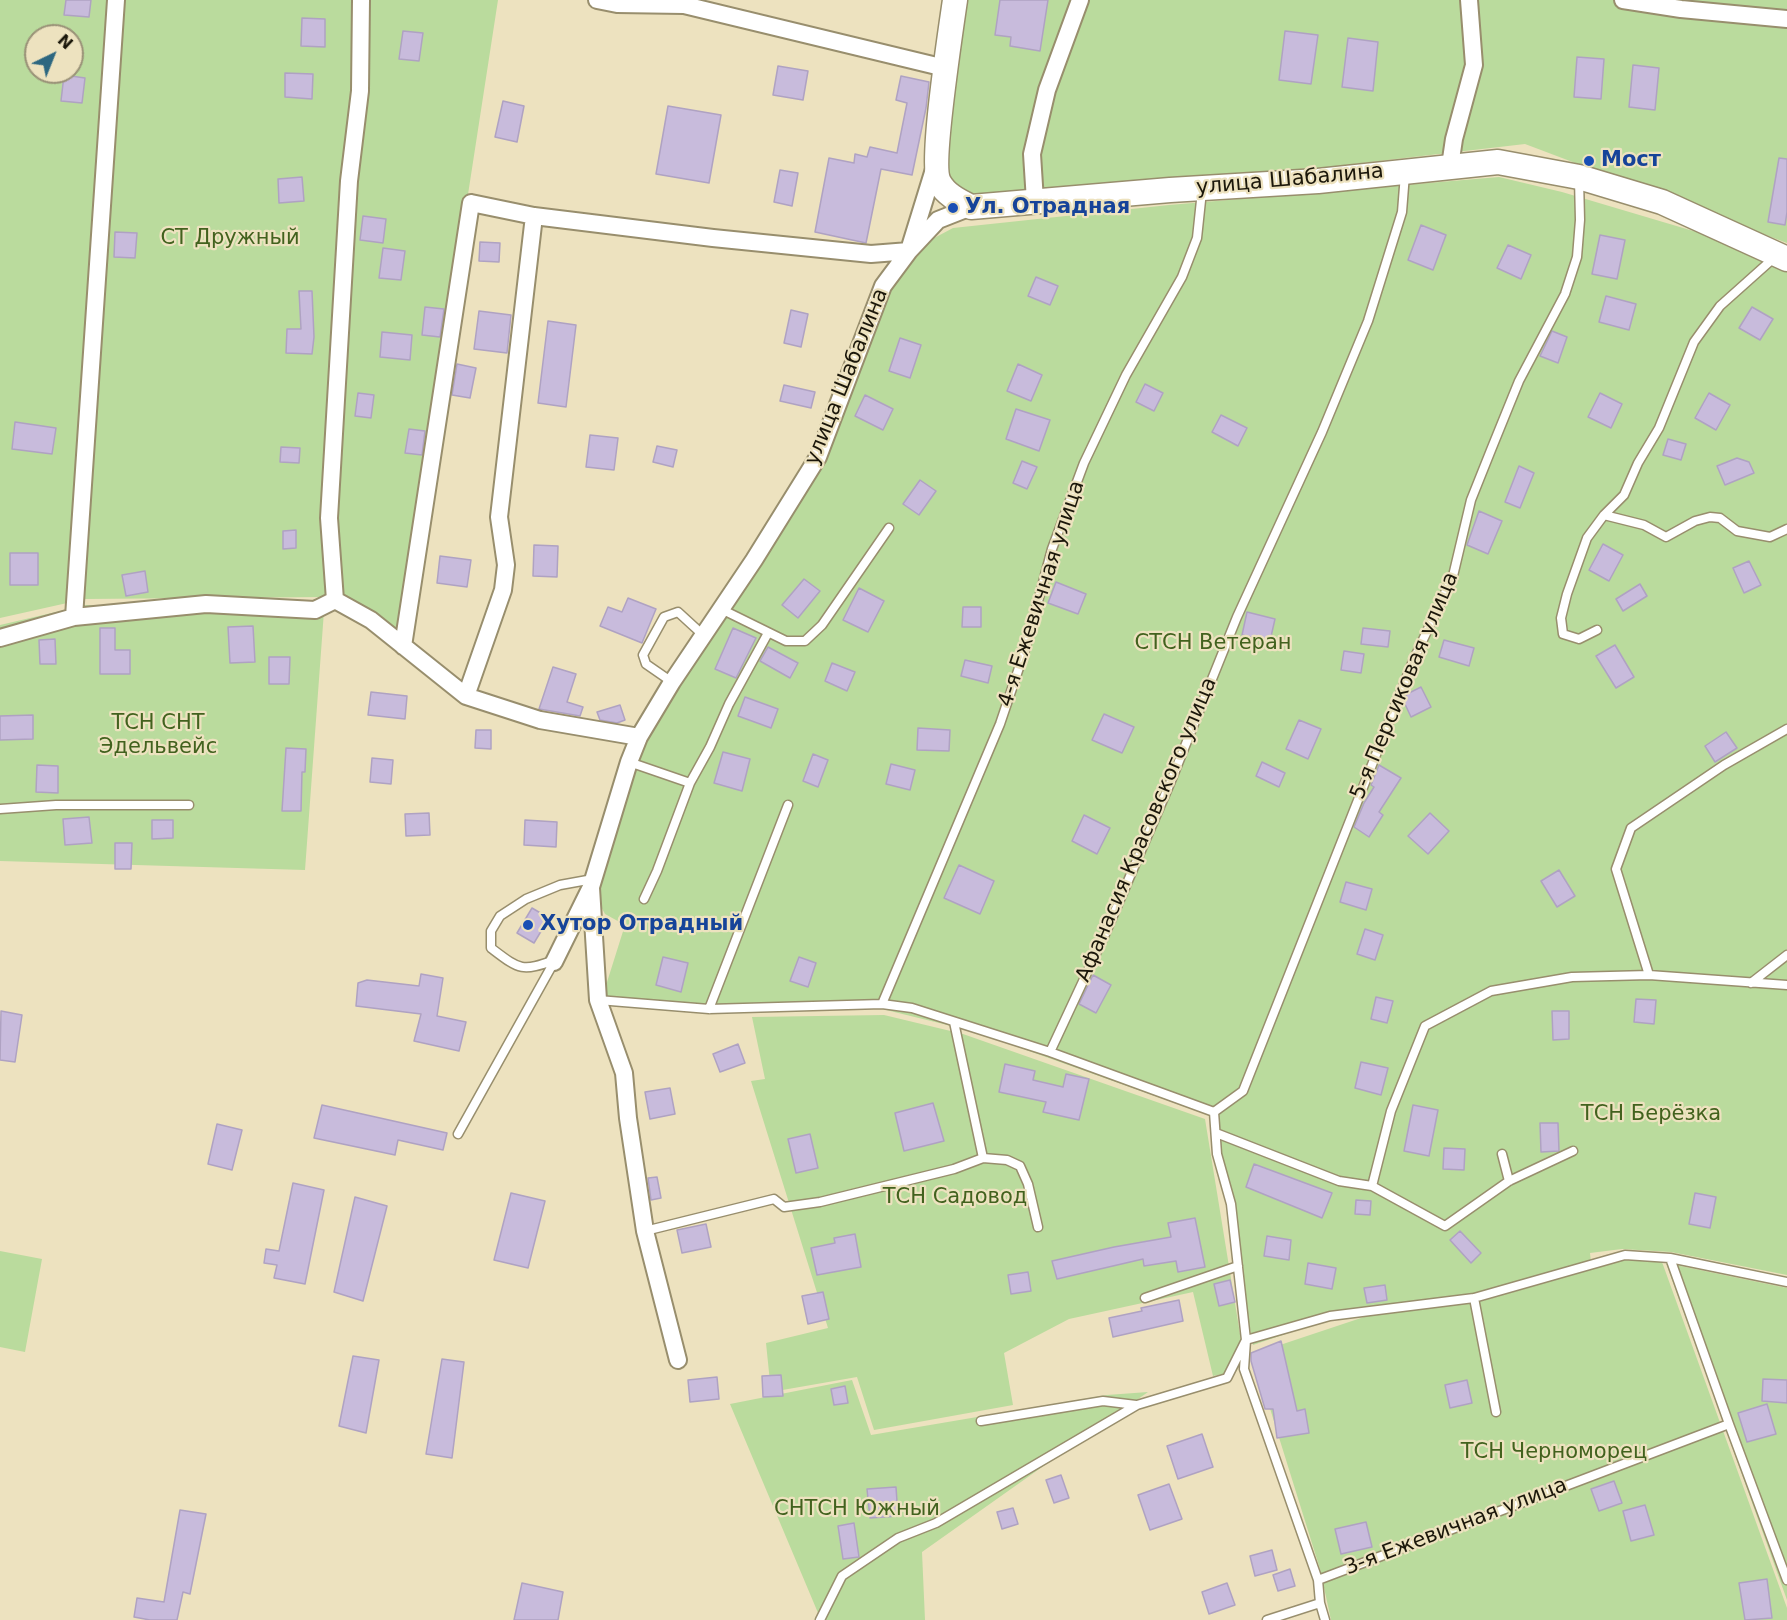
<!DOCTYPE html>
<meta charset="utf-8">
<style>
body{margin:0}
#map{position:relative;width:1787px;height:1620px;overflow:hidden;background:#ede2bf;font-family:"DejaVu Sans",sans-serif}
canvas{display:block}
.north{position:absolute;left:24px;top:24px;width:60px;height:60px;box-sizing:border-box;background:#ede2bf;border:2px solid #999177;border-radius:50%;rotate:43deg;font-size:16px;font-weight:700;line-height:24px;text-align:center;color:#1b170a}
.north::after{content:'';display:block;margin:auto;width:21px;height:27px;background:#2d6780;clip-path:polygon(50% 0,100% 100%,50% 72%,0 100%)}
</style>
<div id="map">
<canvas width="1787" height="1620"></canvas>
<div class="north">N</div>
</div>
<script>
const ctx = document.querySelector('canvas').getContext('2d');
ctx.lineJoin = 'round';
function fillPath(path, color) {
  ctx.fillStyle = color;
  ctx.fill(path, 'evenodd');
}
function strokePath(path, color, width, dash) {
  ctx.strokeStyle = color;
  ctx.lineWidth = width;
  ctx.lineCap = dash ? 'butt' : 'round';
  ctx.setLineDash(dash || []);
  ctx.stroke(path);
}
function write(font, color, halo, rows, align = 'center') {
  ctx.font = font + ' "DejaVu Sans",sans-serif';
  ctx.lineWidth = 4.5;
  ctx.setLineDash([]);
  ctx.textBaseline = 'middle';
  ctx.strokeStyle = halo;
  ctx.fillStyle = color;
  for (const [text, x, y, turn = 0] of rows) {
    ctx.save();
    ctx.translate(x, y);
    ctx.rotate((+turn || 0) * Math.PI / 180);
    ctx.textAlign = isNaN(turn) ? turn : align;
    if (halo) ctx.strokeText(text, 0, 0);
    ctx.fillText(text, 0, 0);
    ctx.restore();
  }
}
const green = new Path2D(`
 M0,0H498L400,635L326,597L85,599L0,618ZM36,36H72V72H36Z
 M955,0H1787V243L1525,144L992,206L951,197L936,160Z
 M1499,177L1562,192L1700,233L1774,263L1787,264V1275L1671,1252L1622,1249L1590,1253L1591,1262L1473,1294L1365,1307L1253,1345L1211,1116L976,1032L882,1009H719L602,998L625,925L605,914L588,883L638,731L811,459L906,253L953,228L1169,205Z
 M86,605L324,611L305,870L0,861V625Z
 M884,1015L963,1034L1205,1119L1241,1340L1237,1371L1213,1376L1193,1292L1069,1319L1004,1353L1013,1405L874,1430L857,1377L771,1392L766,1343L828,1328L751,1081L765,1079L752,1017Z
 M0,1251L42,1259L25,1352L0,1347Z
 M1625,1260L1662,1262L1787,1608V1620H1331L1320,1569L1253,1354L1367,1316L1482,1301Z
 M1666,1263L1787,1288V1600Z
 M852,1380L871,1435L1107,1395L1148,1392L922,1552L925,1620H821L730,1404Z`);
const building = new Path2D(`
 M66,0H91L89,17L64,15Z
 M1000,0H1048L1040,51L1010,46L1011,37L995,35Z
 M302,18L325,19V47L301,46Z
 M403,31L423,33L419,61L399,59Z
 M1285,31L1318,35L1311,84L1279,80Z
 M1348,38L1378,42L1373,91L1342,87Z
 M1577,57L1604,59L1601,99L1574,97Z
 M1633,65L1659,68L1655,110L1629,107Z
 M778,66L808,71L803,100L773,95Z
 M285,73L313,74L312,99L285,97Z
 M64,75L85,78L82,103L61,101Z
 M901,76L929,82L926,108L912,175L881,169L866,243L815,232L829,158L854,163L855,154L867,157L870,147L897,153L907,103L896,100Z
 M503,101L524,106L517,142L495,137Z
 M668,106L721,115L709,183L656,174Z
 M1779,158L1787,159V212L1785,225L1768,222Z
 M780,170L798,173L792,206L774,202Z
 M302,177L304,201L279,203L278,179Z
 M363,216L386,219L383,243L360,240Z
 M1421,225L1446,235L1433,270L1408,260Z
 M115,232L137,233L135,258L114,257Z
 M1600,235L1625,240L1617,279L1592,274Z
 M480,242L500,243L499,262L479,261Z
 M1508,245L1531,255L1521,279L1497,268Z
 M383,248L405,251L401,280L379,278Z
 M1036,277L1058,286L1050,305L1028,296Z
 M299,291H312L314,337L312,354L286,353L287,329H301Z
 M1606,296L1636,304L1629,330L1599,322Z
 M425,307L444,309L440,337L422,335Z
 M1752,307L1773,319L1760,340L1739,328Z
 M791,310L808,314L801,347L784,343Z
 M479,311L511,315L507,353L474,349Z
 M548,321L576,325L566,407L538,403Z
 M1552,331L1567,337L1558,363L1540,356Z
 M382,332L412,335L410,360L380,357Z
 M900,338L921,345L910,378L889,371Z
 M457,364L476,368L470,398L452,395Z
 M1018,364L1042,375L1031,401L1007,391Z
 M1145,384L1163,393L1154,411L1136,402Z
 M784,385L815,392L811,408L780,401Z
 M358,393L374,395L371,418L355,416Z
 M1600,393L1622,404L1611,428L1588,417Z
 M1709,393L1730,405L1716,430L1695,418Z
 M865,395L893,409L883,430L855,416Z
 M1016,409L1050,420L1039,451L1006,439Z
 M1221,415L1247,428L1238,446L1212,432Z
 M15,422L56,428L52,454L12,449Z
 M409,429L425,431L422,455L405,453Z
 M590,435L618,438L614,470L586,467Z
 M1668,439L1686,444L1681,460L1663,455Z
 M657,446L677,450L673,467L653,462Z
 M281,447L300,448L299,463L280,462Z
 M1737,458L1749,462L1754,473L1725,485L1717,466Z
 M1022,461L1037,467L1027,489L1013,483Z
 M1519,466L1534,473L1520,508L1505,502Z
 M920,480L936,491L919,515L903,504Z
 M1479,511L1502,521L1488,554L1467,545Z
 M296,530V548L283,549V531Z
 M1603,544L1623,555L1609,581L1589,570Z
 M534,545L558,546L557,577L533,576Z
 M10,553H38V585H10Z
 M440,556L471,560L467,587L437,583Z
 M1749,561L1761,585L1744,593L1733,568Z
 M145,571L148,592L126,596L122,575Z
 M804,579L820,591L798,618L782,605Z
 M1056,582L1086,594L1078,614L1048,603Z
 M1640,584L1647,596L1623,611L1616,599Z
 M859,588L884,601L868,632L843,620Z
 M628,598L656,609L642,643L600,626L608,607L622,612Z
 M963,607H981V627H962Z
 M1247,612L1275,619L1270,641L1242,635Z
 M253,626L255,662L230,663L228,627Z
 M100,628H115V650H130V674H100Z
 M733,628L756,638L736,678L715,669Z
 M1363,628L1390,631L1388,647L1361,644Z
 M55,639L56,664H40L39,640Z
 M1444,640L1474,648L1469,666L1439,657Z
 M1615,645L1634,677L1616,688L1596,656Z
 M768,647L798,663L790,678L760,661Z
 M1344,651L1364,654L1361,673L1341,670Z
 M269,657H290L289,684H269Z
 M965,660L992,666L988,683L961,676Z
 M832,663L855,672L847,691L825,681Z
 M553,667L576,674L567,702L583,707L580,716L539,709Z
 M1421,687L1431,707L1411,717L1404,702L1407,694Z
 M371,692L407,696L405,719L368,715Z
 M745,697L778,709L771,728L738,716Z
 M620,705L625,720L617,723L600,720L597,712Z
 M1104,714L1134,727L1122,753L1092,740Z
 M33,715V739L0,740V716Z
 M1299,720L1321,729L1308,759L1286,749Z
 M918,728L950,730L949,751L917,750Z
 M476,730H491V749L475,748Z
 M1726,732L1737,748L1715,762L1705,746Z
 M286,748L306,749L305,772H302L301,811H282Z
 M723,752L750,759L742,791L714,783Z
 M813,754L828,760L818,787L803,781Z
 M372,758L393,760L391,784L370,782Z
 M1262,762L1285,773L1279,787L1256,776Z
 M891,764L915,770L910,790L886,784Z
 M37,765L58,766V793L36,792Z
 M1379,765L1401,778L1379,812L1383,815L1369,837L1354,827L1364,803L1374,787L1371,785Z
 M429,813L430,835L406,836L405,814Z
 M1430,813L1449,831L1428,854L1408,836Z
 M1084,815L1110,828L1097,854L1072,841Z
 M89,817L92,843L65,845L63,819Z
 M152,820H173V838L152,839Z
 M525,820L557,822L556,847L524,845Z
 M115,843H132L131,869H115Z
 M959,865L994,881L980,914L944,898Z
 M1559,870L1575,896L1557,907L1541,881Z
 M1346,882L1372,889L1366,910L1340,902Z
 M532,908L549,918L534,943L517,933Z
 M1365,929L1383,935L1375,960L1357,954Z
 M663,957L688,963L681,992L656,985Z
 M799,957L816,963L808,987L790,981Z
 M421,974L443,978L437,1016L466,1022L459,1051L414,1041L421,1014L356,1006L358,983L367,980L419,986Z
 M1093,975L1111,985L1096,1013L1079,1004Z
 M1376,997L1393,1001L1387,1023L1371,1019Z
 M1636,999L1656,1000L1654,1024L1634,1022Z
 M1,1011L22,1015L15,1062L0,1060Z
 M1552,1011H1569V1039L1553,1040Z
 M738,1044L745,1063L720,1072L713,1054Z
 M1361,1062L1388,1068L1381,1095L1355,1088Z
 M1005,1064L1035,1071L1033,1080L1063,1087L1066,1074L1089,1079L1079,1120L1043,1112L1046,1102L999,1092Z
 M670,1088L675,1114L650,1119L645,1092Z
 M933,1103L944,1141L904,1151L895,1113Z
 M322,1105L447,1133L443,1150L398,1140L395,1155L314,1138Z
 M1413,1105L1438,1110L1429,1156L1404,1151Z
 M1540,1123H1558L1559,1151L1541,1152Z
 M217,1124L242,1130L232,1170L208,1164Z
 M810,1134L818,1168L796,1173L788,1139Z
 M1444,1148L1465,1149L1464,1170L1443,1169Z
 M1254,1164L1332,1193L1322,1218L1246,1187Z
 M657,1177L661,1198L651,1200L648,1178Z
 M293,1183L324,1190L305,1284L274,1278L277,1265L264,1263L266,1249L279,1251Z
 M511,1193L545,1201L528,1268L494,1260Z
 M1695,1193L1716,1197L1710,1228L1689,1224Z
 M355,1197L387,1206L363,1301L334,1292Z
 M1356,1200L1371,1201L1370,1215L1355,1214Z
 M1195,1218L1205,1267L1178,1272L1176,1261L1144,1266L1143,1259L1057,1279L1052,1261L1114,1247L1171,1237L1168,1223Z
 M706,1224L711,1247L682,1253L677,1230Z
 M1460,1231L1481,1253L1471,1263L1450,1240Z
 M855,1234L861,1267L817,1275L811,1248L835,1243L834,1238Z
 M1267,1236L1291,1240L1289,1260L1264,1256Z
 M1308,1263L1336,1268L1332,1289L1305,1284Z
 M1028,1272L1031,1291L1011,1294L1008,1275Z
 M1230,1280L1235,1302L1219,1306L1214,1284Z
 M1385,1285L1387,1300L1367,1303L1364,1288Z
 M823,1292L829,1319L808,1324L802,1296Z
 M1179,1300L1183,1321L1113,1337L1109,1318L1142,1311L1141,1308Z
 M1281,1341L1297,1411L1305,1409L1309,1433L1277,1438L1273,1409H1265L1251,1361V1353Z
 M353,1356L379,1360L366,1433L339,1426Z
 M442,1359L464,1362L452,1458L426,1454Z
 M781,1375L783,1396L763,1397L762,1376Z
 M717,1377L719,1399L690,1402L688,1380Z
 M1763,1379L1787,1380V1403L1762,1401Z
 M1467,1380L1472,1403L1450,1408L1445,1385Z
 M845,1386L848,1403L834,1405L831,1389Z
 M1767,1404L1776,1434L1747,1442L1738,1413Z
 M1202,1434L1213,1467L1178,1479L1167,1446Z
 M1061,1475L1069,1498L1054,1503L1046,1480Z
 M1614,1481L1622,1503L1599,1511L1591,1489Z
 M1169,1484L1182,1519L1150,1530L1138,1495Z
 M896,1487L898,1516L870,1518L867,1489Z
 M1645,1505L1654,1535L1631,1541L1623,1511Z
 M1013,1508L1018,1524L1002,1529L997,1512Z
 M180,1510L206,1514L190,1594L183,1592L177,1620H150L134,1617L137,1598L164,1602Z
 M1366,1522L1372,1547L1341,1554L1335,1529Z
 M854,1523L859,1557L843,1559L838,1526Z
 M1272,1550L1277,1570L1255,1576L1250,1556Z
 M1290,1569L1295,1586L1278,1591L1273,1575Z
 M1767,1579L1772,1618L1745,1620L1739,1583Z
 M522,1583L563,1592L558,1620H514Z
 M1227,1583L1235,1605L1209,1614L1202,1592Z`);
const lane = new Path2D(`
 M1776,256L1720,306L1694,342L1659,428L1638,463L1624,495L1604,515L1644,525L1666,537L1695,521L1710,517L1720,518L1737,531L1770,537L1787,529
 M721,609L786,641H805L822,625L889,528
 M1597,630L1579,639L1563,634L1561,618L1567,594L1587,538L1604,515
 M672,682L646,664L643,655L664,617L678,612L702,634
 M629,762L690,783
 M0,809L56,805H189
 M644,899L657,871L690,783L710,747L729,704L768,633
 M555,960C521,972 520,970 491,948V931L500,916L526,899L560,885L593,879
 M1649,975L1616,869L1631,828L1724,765L1787,729
 M1751,983L1787,955
 M598,1000L709,1009L882,1004L912,1008L1050,1052L1214,1112
 M882,1004L1000,724L1025,650L1052,549L1084,463L1126,375L1182,277L1197,238L1202,191
 M709,1009L788,805
 M954,1022L983,1158L1007,1160L1020,1166L1028,1184L1038,1227
 M1050,1052L1106,932L1171,781L1237,617L1322,432L1368,321L1402,212L1405,174
 M1214,1112L1243,1091L1413,661L1453,576L1471,500L1491,450L1519,381L1565,294L1577,257L1580,220L1579,179
 M1214,1112L1217,1154L1231,1204L1246,1340L1244,1369L1318,1580L1320,1603L1325,1620
 M1216,1133L1339,1181L1372,1186L1445,1226L1509,1181L1573,1151
 M458,1134L554,962
 M1502,1154L1509,1181
 M1372,1186L1391,1111L1425,1026L1491,991L1572,977L1649,975L1787,985
 M645,1231L774,1199L784,1207L820,1202L954,1169L983,1158
 M1670,1258L1729,1424L1787,1580
 M1145,1298L1238,1266
 M1474,1298L1496,1412
 M981,1421L1103,1401L1136,1405
 M1318,1580L1729,1424
 M820,1620L842,1576L898,1538L936,1523L1137,1405L1227,1378L1246,1340L1330,1316L1474,1298L1625,1255L1670,1258L1787,1282
 M1267,1620L1320,1603`);
const street = new Path2D(`
 M597,0L617,4L684,5
 M682,0L684,5L945,68
 M1623,0L1681,9L1787,19
 M1450,166L1454,139L1474,65L1469,0
 M1035,201L1032,154L1047,90L1080,0
 M910,247L935,166
 M335,600L329,518L349,181L360,91L361,0
 M74,617L116,0
 M0,638L74,617L206,604L315,610L335,600L371,620L466,696L540,720L639,737
 M403,646L471,203L534,216L713,238L871,254L909,251
 M466,696L503,590L506,565L499,517L534,216
 M591,888L598,1000L624,1073L628,1118L645,1231L678,1360
 M554,962L591,887L629,762L639,737L672,682L754,560L818,457L883,286L909,251L938,220L971,207`);
const secondary = new Path2D(`
 M955,0C951,28 930,165 939,182C946,195 959,201 971,207L1170,190L1318,181L1498,162L1579,177L1662,202L1787,259`);
const markers = [
 [1589,161,6,"#1a4fb4"],
 [953,208,6,"#1a4fb4"],
 [528,925,6,"#1a4fb4"]
];
const transitNames = [
 ["Мост",1601,161],
 ["Ул. Отрадная",965,208],
 ["Хутор Отрадный",540,925]
];
const streetNames = [
 ["улица Шабалина",1290,180,-5],
 ["улица Шабалина",847,377,-68],
 ["4-я Ежевичная улица",1042,594,-72],
 ["5-я Персиковая улица",1405,686,-67],
 ["Афанасия Красовского улица",1147,830,-67],
 ["3-я Ежевичная улица",1456,1527,-21]
];
const parkNames = [
 ["СТ Дружный",230,239],
 ["СТСН Ветеран",1213,644],
 ["ТСН СНТ",158,724],
 ["Эдельвейс",158,748],
 ["ТСН Берёзка",1651,1115],
 ["ТСН Садовод",955,1198],
 ["ТСН Черноморец",1554,1453],
 ["СНТСН Южный",857,1510]
];
fillPath(green, '#badb9d');
fillPath(building, '#c8bbdc');
strokePath(building, '#afa2c2', 1.5);
strokePath(lane, '#988e6d', 11);
strokePath(street, '#988e6d', 20);
strokePath(secondary, '#988e6d', 27);
strokePath(lane, '#fff', 8);
strokePath(street, '#fff', 16);
strokePath(secondary, '#fff', 24);
for (const [x, y, r, color] of markers) {
  const dot = new Path2D();
  dot.arc(x, y, r, 0, 2 * Math.PI);
  ctx.fillStyle = color;
  ctx.fill(dot);
  strokePath(dot, '#ede2bf', 2);
}
write('bold 21px', '#164399', '#ede2bf', transitNames, 'left');
write('21px', '#1b170a', '#ede2bf', streetNames);
write('21px', '#42621e', '#ede2bf', parkNames);
</script>
